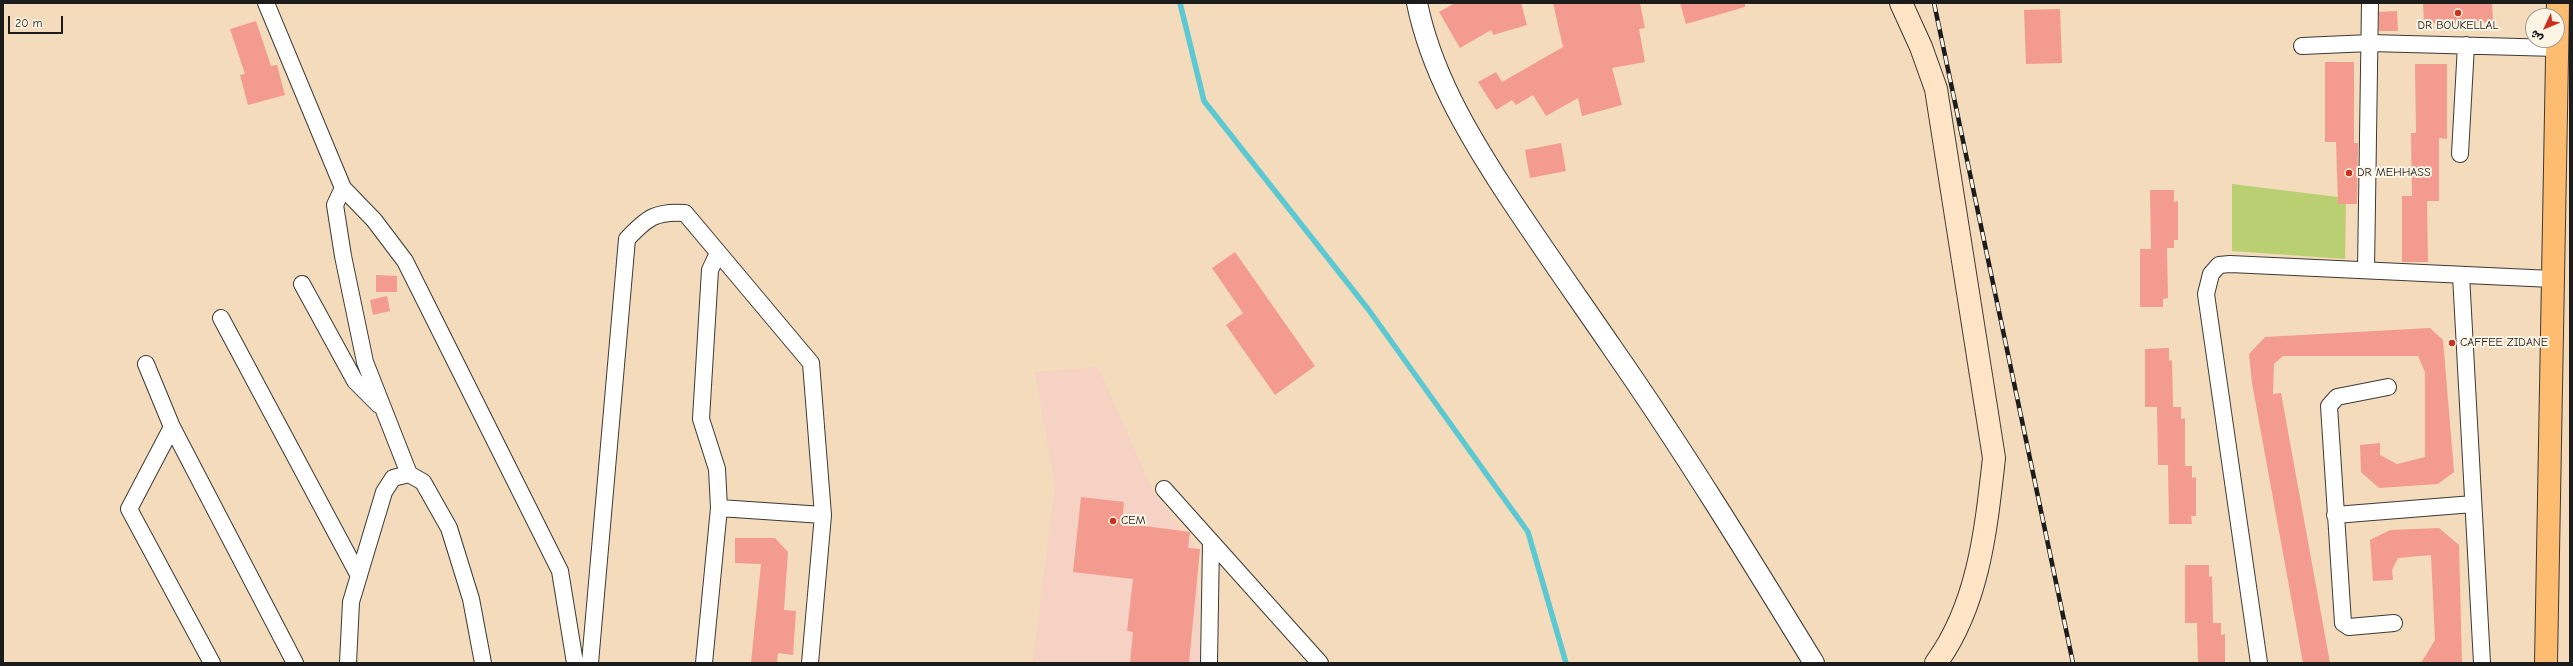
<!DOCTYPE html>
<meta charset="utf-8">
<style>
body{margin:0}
#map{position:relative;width:2573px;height:666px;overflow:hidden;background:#f3dbbb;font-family:"Comic Neue","Playpen Sans Arabic",sans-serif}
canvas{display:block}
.frame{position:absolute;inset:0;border:4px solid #1c1c1c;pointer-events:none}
.north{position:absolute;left:2525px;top:8px;width:40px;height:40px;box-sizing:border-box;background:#fcf5e5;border:1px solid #a29e95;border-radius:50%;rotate:226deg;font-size:11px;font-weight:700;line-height:16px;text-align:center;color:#1c1c1c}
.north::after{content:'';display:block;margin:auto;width:14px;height:18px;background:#c8321e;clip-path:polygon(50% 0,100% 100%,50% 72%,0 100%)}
.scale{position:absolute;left:8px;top:16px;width:55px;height:18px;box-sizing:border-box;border:2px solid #1c1c1c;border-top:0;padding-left:5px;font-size:12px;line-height:14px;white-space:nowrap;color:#1c1c1c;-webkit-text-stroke:3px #fcf5e5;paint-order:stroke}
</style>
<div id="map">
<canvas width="2573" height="666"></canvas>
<div class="frame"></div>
<div class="north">ش</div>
<div class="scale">20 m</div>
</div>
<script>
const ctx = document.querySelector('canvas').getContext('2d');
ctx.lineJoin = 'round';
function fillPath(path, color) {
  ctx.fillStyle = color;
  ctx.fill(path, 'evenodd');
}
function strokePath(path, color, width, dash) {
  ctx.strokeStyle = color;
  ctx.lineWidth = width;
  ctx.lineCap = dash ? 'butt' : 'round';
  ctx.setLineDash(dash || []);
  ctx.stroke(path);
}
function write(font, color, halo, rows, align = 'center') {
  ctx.font = font + ' "Comic Neue",sans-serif';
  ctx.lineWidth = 4;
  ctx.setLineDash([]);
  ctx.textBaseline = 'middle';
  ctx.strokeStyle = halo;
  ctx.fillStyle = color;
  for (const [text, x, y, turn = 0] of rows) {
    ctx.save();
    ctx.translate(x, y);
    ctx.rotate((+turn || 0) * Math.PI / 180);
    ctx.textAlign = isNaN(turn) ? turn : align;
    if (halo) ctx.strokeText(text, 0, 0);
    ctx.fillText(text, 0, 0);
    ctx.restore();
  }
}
const built = new Path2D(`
 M1098,367L1153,491L1198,550L1200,663H1033L1055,486L1035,372Z`);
const green = new Path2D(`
 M2232,184L2346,198L2345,259L2232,251Z`);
const stream = new Path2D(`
 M1180,3L1204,101L1368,309L1528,532L1566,663`);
const building = new Path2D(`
 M1455,3H1521L1527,25L1493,35L1491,30L1460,48L1439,12Z
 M1553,3H1640L1645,28L1639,29L1645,62L1612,68L1622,105L1582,116L1578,98L1546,116L1533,95L1516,105L1512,100L1496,110L1478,82L1496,72L1502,82L1563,47Z
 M1680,3H1745V7L1686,24Z
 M2423,3H2492L2493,22L2424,24Z
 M2060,9L2062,63L2026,64L2024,10Z
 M2397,11L2398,31H2379V12Z
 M256,21L271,66L277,65L285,95L248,105L240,75L245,74L230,29Z
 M2325,62H2354V143H2358L2357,204H2338L2336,142H2325Z
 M2415,64H2447V139L2439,138V201H2427L2428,262H2402V196H2412L2411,133H2416Z
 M1561,143L1566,171L1530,178L1525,150Z
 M2150,190H2174V202L2178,201V240H2174V248H2167L2168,298L2163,299V307H2140V249H2151Z
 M1235,252L1315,366L1275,395L1226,325L1243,313L1212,268Z
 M376,275L397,276V292H376Z
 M387,296L390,311L373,315L370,300Z
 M2430,328L2443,340L2454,472L2438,484L2379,488L2361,472L2360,445L2380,443V455L2397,464L2425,457V372L2418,356H2283L2274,364L2273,394L2281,393L2330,663H2303L2252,383L2249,354L2265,337Z
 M2169,348V361L2172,360L2173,407H2181V419L2185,418V466H2192V478L2196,477V516H2191L2192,524H2169L2168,465H2158L2157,407H2145V349Z
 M1081,497L1124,502L1122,523L1190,532L1188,548L1200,549L1189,663H1130L1133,632L1127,631L1133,579L1073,572Z
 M2439,528L2459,545L2462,663H2421L2435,640L2431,555L2398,558L2392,570L2393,580L2373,581L2370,540L2390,530Z
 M735,538H775L788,552L784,610L796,611L793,655L778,653L777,663H751L761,564L735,563Z
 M2185,565H2209V577L2212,576L2213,623H2221V635L2225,634V663H2198L2197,623H2185Z`);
const minor = new Path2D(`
 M266,3L343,188L374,220L405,261L560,571L575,663
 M2302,46L2370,43L2557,48
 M2460,154L2466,45
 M343,188L335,205L343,256L365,362L409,474L423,482L449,528L471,599L483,663
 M2366,270L2370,3
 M2461,275L2482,663
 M302,284L355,381L379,405
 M221,318L359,576
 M146,364L172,427L295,663
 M2388,387L2337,397L2329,406L2343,623L2349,627L2394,623
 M172,427L129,509L212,663
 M1164,489L1320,663
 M719,508L823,515
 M2335,515L2473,504
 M348,663L351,602L384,492L393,478L409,474
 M590,663L627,239C647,218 655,211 685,213L811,363L823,515L810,663
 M704,663L719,508L717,469L701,419L710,270L718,253
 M1209,663L1211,542
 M2259,663L2206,294L2211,274L2219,265L2230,264L2552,279`);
const tertiary = new Path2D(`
 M1417,3C1431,71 1466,131 1503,188C1539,243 1576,295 1613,349C1684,451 1749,557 1814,663`);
const secondary = new Path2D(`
 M1901,3L1921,47L1936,89L1994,458C1986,529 1979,604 1936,663`);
const primary = new Path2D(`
 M2546,663L2558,3`);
const rail = new Path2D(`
 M1934,3L2073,663`);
const markers = [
 [2458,13,4,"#c8321e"],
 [2349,173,4,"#c8321e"],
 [2452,343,4,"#c8321e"],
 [1113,521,4,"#c8321e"]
];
const poiNames = [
 ["DR BOUKELLAL",2458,26,"center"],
 ["DR MEHHASS",2357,173],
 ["CAFFEE ZIDANE",2460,343],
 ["CEM",1121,521]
];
fillPath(built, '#f5d2c3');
fillPath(green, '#bacf72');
strokePath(stream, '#5cc9d2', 5.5);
fillPath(building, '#f39b8e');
strokePath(minor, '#3c3934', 18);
strokePath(tertiary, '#3c3934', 22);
strokePath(secondary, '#3c3934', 24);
strokePath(primary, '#3c3934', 24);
strokePath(minor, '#fff', 16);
strokePath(tertiary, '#fff', 20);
strokePath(secondary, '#ffe4c6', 22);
strokePath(primary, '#febc70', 22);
strokePath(rail, '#1c1c1c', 4.5);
strokePath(rail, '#fcf5e5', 3, [9]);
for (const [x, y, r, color] of markers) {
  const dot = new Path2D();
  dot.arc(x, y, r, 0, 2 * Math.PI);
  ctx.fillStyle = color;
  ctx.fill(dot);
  strokePath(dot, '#fcf5e5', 1.5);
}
write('12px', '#1c1c1c', '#fcf5e5', poiNames, 'left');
</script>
